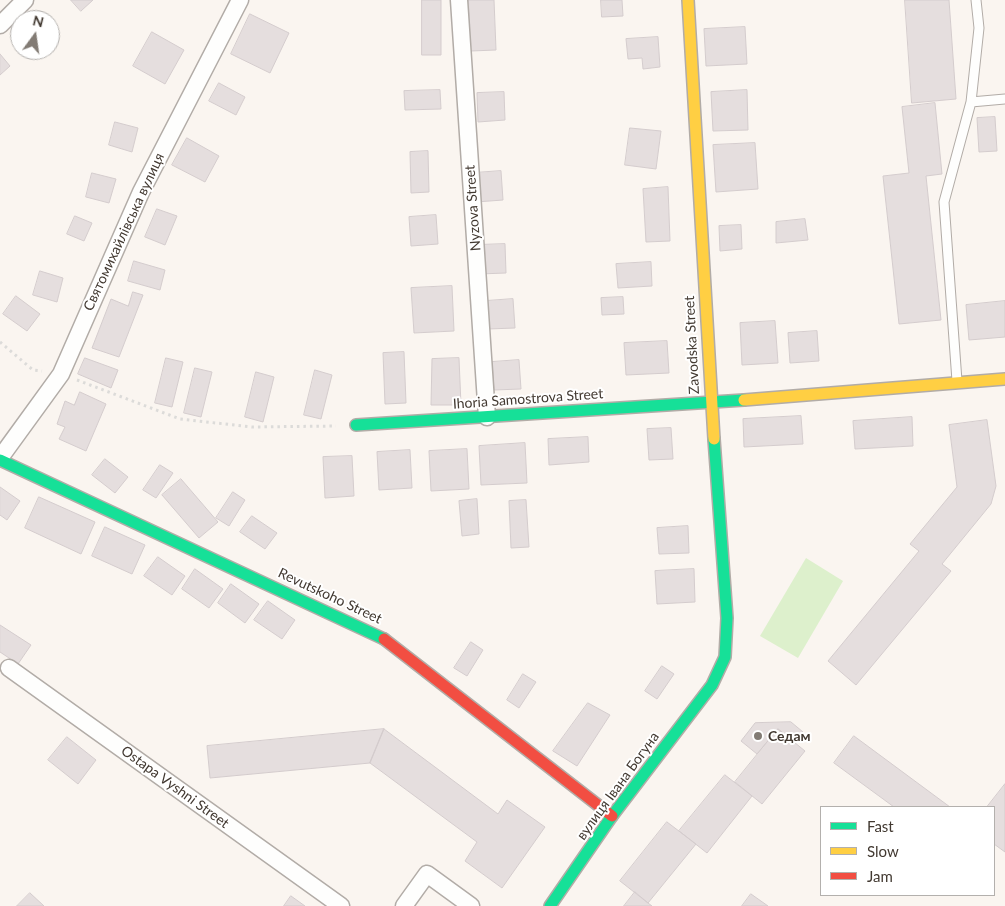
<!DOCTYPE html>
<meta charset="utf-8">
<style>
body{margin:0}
#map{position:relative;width:1005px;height:906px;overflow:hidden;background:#faf5f0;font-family:Lato,sans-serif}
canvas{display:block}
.legend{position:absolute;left:820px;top:806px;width:175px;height:90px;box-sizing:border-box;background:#fff;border:1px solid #b3b0ad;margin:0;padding:6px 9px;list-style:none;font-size:15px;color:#423931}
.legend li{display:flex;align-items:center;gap:10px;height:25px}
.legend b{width:25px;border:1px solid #b3b0ad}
.north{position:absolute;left:10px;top:10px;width:50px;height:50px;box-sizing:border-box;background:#fff;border:1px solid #b3b0ad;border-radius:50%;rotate:14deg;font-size:14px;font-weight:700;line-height:20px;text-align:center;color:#423931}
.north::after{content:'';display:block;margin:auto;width:18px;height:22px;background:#827b74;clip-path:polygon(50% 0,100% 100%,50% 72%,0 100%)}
</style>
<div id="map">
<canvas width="1005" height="906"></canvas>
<ul class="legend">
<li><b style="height:6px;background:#16e098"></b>Fast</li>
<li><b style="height:6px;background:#ffcf43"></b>Slow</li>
<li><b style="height:6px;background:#f24e42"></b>Jam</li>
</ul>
<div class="north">N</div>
</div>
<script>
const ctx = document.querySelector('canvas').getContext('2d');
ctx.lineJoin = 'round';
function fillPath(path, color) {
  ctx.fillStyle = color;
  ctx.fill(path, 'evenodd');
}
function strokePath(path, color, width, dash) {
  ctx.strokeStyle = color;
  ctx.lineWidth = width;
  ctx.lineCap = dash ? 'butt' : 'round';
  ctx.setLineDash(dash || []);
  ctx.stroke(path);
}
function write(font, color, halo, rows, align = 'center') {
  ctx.font = font + ' Lato,sans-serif';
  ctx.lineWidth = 4;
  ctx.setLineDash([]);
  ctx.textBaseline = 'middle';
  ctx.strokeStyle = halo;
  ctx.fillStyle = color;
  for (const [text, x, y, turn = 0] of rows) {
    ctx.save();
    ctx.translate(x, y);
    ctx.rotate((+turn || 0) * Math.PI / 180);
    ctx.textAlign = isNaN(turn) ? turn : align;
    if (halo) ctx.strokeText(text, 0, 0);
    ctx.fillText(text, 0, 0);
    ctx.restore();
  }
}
const green = new Path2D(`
 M806,558L843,581L798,658L760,636Z`);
const building = new Path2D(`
 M71,0H93L81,11Z
 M422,0H441V55H422Z
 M469,0H494L496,50L471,51Z
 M601,0H622L623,16L602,17Z
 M905,0H949L956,99L912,103Z
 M250,14L289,33L270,73L231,54Z
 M745,27L747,64L706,66L704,29Z
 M152,32L184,50L165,84L133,66Z
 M658,37L660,67L643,69L642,58L628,59L626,39Z
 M0,54L10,66L0,75Z
 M219,83L245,97L236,115L209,101Z
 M440,90L441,109L405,110L404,91Z
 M747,90L748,130L713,131L711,92Z
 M504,92L505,120L478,122L477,93Z
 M935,103L942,174L926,176L941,320L899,324L883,176L909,173L902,107Z
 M995,117L997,151L979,152L977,118Z
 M115,122L138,128L132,152L109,145Z
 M630,128L661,131L656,169L625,165Z
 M187,138L219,156L205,182L172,165Z
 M755,143L758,189L716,192L713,145Z
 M428,151L429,192L411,193L410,152Z
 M501,171L503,200L476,202L474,173Z
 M92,173L116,179L109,203L86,197Z
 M668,187L670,241L646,242L643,189Z
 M157,209L177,216L165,245L145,237Z
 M436,215L438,244L411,246L409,217Z
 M75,216L92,223L84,241L67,234Z
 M805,219L808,240L776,243V222Z
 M741,225L742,249L720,251L719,226Z
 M505,244L506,273L479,274L478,245Z
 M134,261L165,270L160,290L128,281Z
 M651,262L652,286L618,288L616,264Z
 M40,271L63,278L57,302L33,295Z
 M452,286L454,331L414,333L411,288Z
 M133,292L143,295L119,357L92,348L111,299L128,306Z
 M16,296L40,314L27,331L3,314Z
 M623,297L624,314L602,315L601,298Z
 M513,299L515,328L488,329L486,301Z
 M1005,301V337L969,340L966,305Z
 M775,321L778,363L742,365L740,323Z
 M817,331L819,361L790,363L788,333Z
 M667,341L669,373L626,375L624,343Z
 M404,352L406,403L385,404L383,353Z
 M85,358L118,370L111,388L78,374Z
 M166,358L183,362L172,407L155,403Z
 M459,358L461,405H431L432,359Z
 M519,360L521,389L494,390L492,362Z
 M195,368L212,372L201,417L184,413Z
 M315,370L332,375L321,419L304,415Z
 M256,372L274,377L263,422L245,417Z
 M80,392L106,404L86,451L59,439L65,427L57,424L65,401L74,405Z
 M801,416L803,444L744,447L743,419Z
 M912,417L913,446L855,449L853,421Z
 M987,420L996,486L991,504L942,564L951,571L856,685L828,661L919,551L910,544L957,487L949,425Z
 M671,428L673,459L649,460L647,429Z
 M588,437L589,462L549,465L548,439Z
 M525,443L527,483L481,485L479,446Z
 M467,449L469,489L431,491L429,451Z
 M410,450L412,488L379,490L377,452Z
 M352,456L354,496L325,498L323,457Z
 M105,459L128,477L115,493L92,475Z
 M160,465L173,473L156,498L143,490Z
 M181,479L218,522L199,538L162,495Z
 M0,487L20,501L7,520L0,515Z
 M233,492L245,500L229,526L216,518Z
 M39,497L95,522L81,554L25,528Z
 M477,499L479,534L462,536L459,501Z
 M526,500L529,547L511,548L509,501Z
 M252,516L277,533L265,549L240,532Z
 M688,526L689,553L659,554L657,528Z
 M105,527L145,545L132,574L92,556Z
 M158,557L185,576L172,595L144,576Z
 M195,569L223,589L209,608L182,589Z
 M694,569L695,602L657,604L655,571Z
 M231,584L259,604L245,623L218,603Z
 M268,601L295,620L282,639L254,620Z
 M0,625L31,645L18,664L0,652Z
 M471,642L483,650L467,676L454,668Z
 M662,666L674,674L657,699L645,691Z
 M523,674L536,682L519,708L507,700Z
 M588,703L610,715L577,766L553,751Z
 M791,722L803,732L794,742L778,729L757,754L741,741L755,723Z
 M384,729L498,814L507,800L545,827L502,888L465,861L477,842L370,763Z
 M384,729L370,763L210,778L207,746Z
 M778,729L805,751L762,804L735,782Z
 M854,736L950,807H894L834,763Z
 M67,737L96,760L78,784L48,760Z
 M725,775L752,796L707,853L679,831Z
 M1005,784V852L994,844V807H987Z
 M667,822L696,844L648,903L620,881Z
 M635,892L648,903L652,906H624Z
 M30,893L44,906H17Z
 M751,894L768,906H742Z
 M291,896L305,906H284Z`);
const path = new Path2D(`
 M0,342L33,370L42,371
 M77,380L180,419L252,427L336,426`);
const lane = new Path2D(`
 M971,102L1005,99
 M957,381L944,202L971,102L979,28L976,0`);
const street = new Path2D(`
 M459,0L487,417
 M0,25L25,0
 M0,458L61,374L141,192L240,0
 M9,668L341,906
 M404,906L427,874L471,906`);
const fast = new Path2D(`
 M356,425L744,400
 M0,460L384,639
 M550,906L612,816L712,685L725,657L727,618L714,439`);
const slow = new Path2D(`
 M688,0L714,439
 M744,400L1005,379`);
const jam = new Path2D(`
 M384,639L612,816`);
const markers = [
 [758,736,5,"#827b74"]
];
const streetNames = [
 ["Nyzova Street",473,208,-94],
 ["Святомихайлівська вулиця",124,232,-65],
 ["Zavodska Street",692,345,-93],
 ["Ihoria Samostrova Street",528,399,-4],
 ["Revutskoho Street",330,596,25],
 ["вулиця Івана Богуна",618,786,-54],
 ["Ostapa Vyshni Street",175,787,36]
];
const poiNames = [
 ["Седам",768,736]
];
fillPath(green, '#ddf0cc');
fillPath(building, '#e5dede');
strokePath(building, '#d4cccd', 1);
strokePath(lane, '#b2aca7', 11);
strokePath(street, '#b2aca7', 19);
strokePath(fast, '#b2aca7', 14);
strokePath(slow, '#b2aca7', 14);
strokePath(jam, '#b2aca7', 14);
strokePath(path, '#dcdbd9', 3, [2.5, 4]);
strokePath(lane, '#fefefd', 9);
strokePath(street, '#fefefd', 16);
strokePath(fast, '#16e098', 11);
strokePath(slow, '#ffcf43', 11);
strokePath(jam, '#f24e42', 11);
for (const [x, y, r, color] of markers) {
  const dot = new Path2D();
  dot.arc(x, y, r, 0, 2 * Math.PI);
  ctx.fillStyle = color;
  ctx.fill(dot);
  strokePath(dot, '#fff', 2);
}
write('14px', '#423931', '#fff', streetNames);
write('bold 14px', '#423931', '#fff', poiNames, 'left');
</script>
